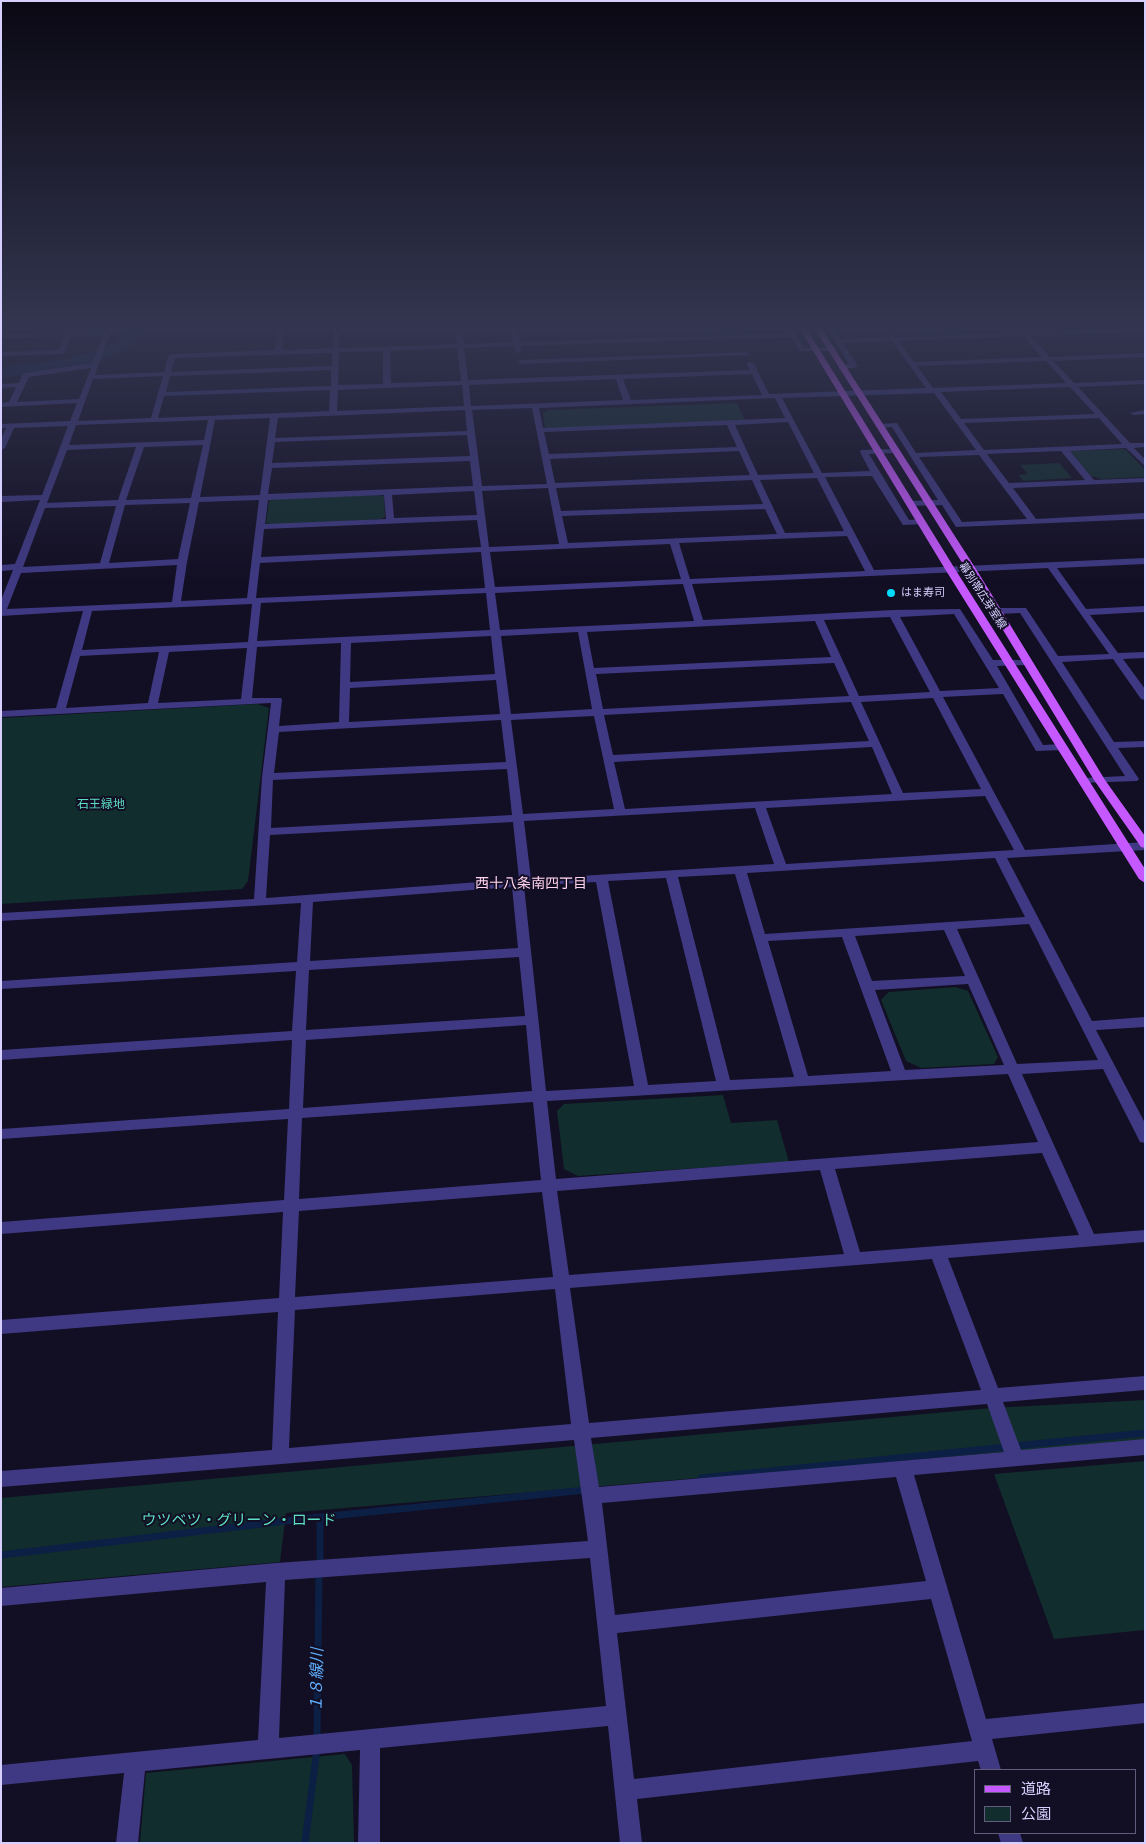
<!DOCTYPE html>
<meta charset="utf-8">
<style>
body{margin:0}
#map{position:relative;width:1146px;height:1844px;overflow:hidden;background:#120e23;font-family:Poppins,"Noto Sans JP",sans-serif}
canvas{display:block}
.frame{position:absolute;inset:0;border:2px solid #d7d0ff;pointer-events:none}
.legend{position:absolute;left:974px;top:1769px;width:162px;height:65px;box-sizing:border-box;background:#120e23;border:1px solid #615c7b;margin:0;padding:6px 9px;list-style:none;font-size:15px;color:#d7d0ff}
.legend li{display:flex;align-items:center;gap:10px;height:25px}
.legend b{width:25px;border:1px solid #615c7b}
</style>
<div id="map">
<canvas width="1146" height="1844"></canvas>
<div class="frame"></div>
<ul class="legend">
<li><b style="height:6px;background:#c658ff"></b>道路</li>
<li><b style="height:14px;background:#112d2d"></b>公園</li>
</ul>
</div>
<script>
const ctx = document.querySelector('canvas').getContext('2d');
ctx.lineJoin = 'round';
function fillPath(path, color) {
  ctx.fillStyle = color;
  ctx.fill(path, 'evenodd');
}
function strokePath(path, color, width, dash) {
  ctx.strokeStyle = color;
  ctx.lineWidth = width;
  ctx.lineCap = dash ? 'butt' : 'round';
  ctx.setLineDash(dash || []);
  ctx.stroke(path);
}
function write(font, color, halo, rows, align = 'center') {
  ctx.font = font + ' Poppins,"Noto Sans JP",sans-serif';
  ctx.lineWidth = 4;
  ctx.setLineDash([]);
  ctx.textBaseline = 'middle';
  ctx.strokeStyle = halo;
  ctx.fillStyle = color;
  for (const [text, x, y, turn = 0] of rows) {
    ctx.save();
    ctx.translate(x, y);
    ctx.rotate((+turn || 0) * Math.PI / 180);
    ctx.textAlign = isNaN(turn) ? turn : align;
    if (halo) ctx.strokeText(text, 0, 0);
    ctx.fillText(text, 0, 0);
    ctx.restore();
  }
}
const green = new Path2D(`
 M1000,326H1057L1061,331L1015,334L1005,332Z
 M737,403L745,421L554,429L545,427L543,413L548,410Z
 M1125,449L1145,470V477L1102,479L1091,476L1070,451Z
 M1059,463L1072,478L1023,481L1019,475L1028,474L1020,465Z
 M377,495L384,496L385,517L381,519L277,525L266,523L269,501L273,499Z
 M257,704L269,708L248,881L242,889L1,904V718Z
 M955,987L968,991L998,1057L994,1064L921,1068L906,1061L881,1000L889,992Z
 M723,1095L731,1123L777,1120L789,1162L578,1176L564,1169L557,1111L564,1104Z
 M1145,1400V1440L286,1513L280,1562L1,1587V1498L991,1408Z
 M1145,1461V1630L1054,1639L994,1474Z
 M345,1754L352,1765L354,1843H140L146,1773Z`);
const stream = new Path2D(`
 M1014,1446L1145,1433
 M701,1478L1007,1447
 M320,1517V1566
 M1,1555L320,1517L586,1490
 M317,1738L319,1574
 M305,1843L317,1749`);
const river = new Path2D(`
 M135,326H150C121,368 48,371 1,378V368C42,362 107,359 135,326Z`);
const minor = new Path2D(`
 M68,326H74L73,332L105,331L106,326H113L95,375L164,372L168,356L172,354L275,350L278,326H284L282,350L333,348L334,326H340V329L461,326L464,344L513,342L510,326H516L520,342L788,333L786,329L789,327L791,328L804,348H832V350L830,351H800L791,337L521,346V351L518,353L515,351L514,346L464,348L468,380L750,370L746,364L750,362L754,364L769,394L926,388L892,341L843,343L858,366L854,368L839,369V365L849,364L826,326H833L840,339L890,337L882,326H889L896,337L1145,328V332L1031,336L1050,357L1145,353V357L1053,361L1074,383L1145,380V384L1078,387L1130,443H1145V447L1134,448L1145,459V466L1126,448L1070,451L1094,480L1145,478V482L1013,488L1036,519L1145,513V519L956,527L942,505L908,506L907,504L911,501L938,500L892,427L879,428L875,426L879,424L897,423L916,453L976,450L934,393L782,398L822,473L870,471L860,452L861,450L895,449L899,451L895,453L869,454L909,520L922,519L926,522L925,524L903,525L872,476L825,477L874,570L1145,558V564L1057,568L1086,609L1145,606V612L1090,615L1118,653L1145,652V658L1123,659L1145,689V700L1141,699L1113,659L1062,662L1114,742L1145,741V747L1118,748L1139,779L1137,781L1080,783L1078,781L1084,778L1125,776L1020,613L998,614L993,611L998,608H1026L1058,656L1109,654L1048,568L692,584L703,620L893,610L960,609L993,660H1031V664L1027,665L997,666L1043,745L1063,744L1068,747L1063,750L1036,751L1003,694L943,697L1025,850L1145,842V850L1007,858L1092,1021L1145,1017V1027L1096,1030L1145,1123V1143L1140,1142L1103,1069L1022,1074L1094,1234L1145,1230V1242L948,1258L998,1388L1145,1376V1390L1003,1402L1021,1450L1145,1439V1455L914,1475L986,1719L1145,1703V1723L992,1739L1001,1770H981L978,1761L637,1799L642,1843H620L608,1726L380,1748V1843H358L360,1750L145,1771L138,1843H116L124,1773L1,1785V1765L258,1740L266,1582L1,1606V1588L276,1563L588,1541L574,1440L1,1487V1471L272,1450L278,1312L1,1334V1320L279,1298L283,1212L1,1234V1222L284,1200L288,1119L1,1139V1129L289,1109L292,1040L1,1060V1050L292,1031L296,971L1,989V981L297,962L301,903L1,921V913L254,899L262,777L271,703L1,717V711L56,708L83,611L1,616V600L13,570L1,571V565L15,564L40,500L1,502V496L42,495L68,426L14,428L5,448L1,450V439L6,428H1V424L70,421L77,403L1,407V403L9,402L16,387L1,388V384L19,383L23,373H26L92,363L103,335L71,336L65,352L62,354L1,356V352L59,350L64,336L1,338V334L66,332ZM455,329L457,344L339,348L340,333ZM1023,336L1042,357L914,362L899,341ZM457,348L461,381L391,383L390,351ZM383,351V384L338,385L339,352ZM332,353V366L171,372L175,358ZM1046,361L1066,383L933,388L917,366ZM91,368L79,399L17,402L29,377ZM331,370V386L166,392L170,376ZM752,374L762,395L631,400L623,379ZM163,376L151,418L78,421L93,379ZM616,379L623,400L471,406L469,385ZM462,385L464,406L337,411L338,390ZM1070,387L1095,414L961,419L941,392ZM330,390L329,411L158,418L164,396ZM775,398L785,418L543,428L539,408ZM532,408L547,484L482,486L472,410ZM465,410L467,431L275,438L278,418ZM270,418L260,495L200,497L215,420ZM1099,418L1122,444L984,450L964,423ZM208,420L204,440L69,445L76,425ZM788,422L814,473L758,475L735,425ZM727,425L737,447L549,454L544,432ZM467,435L470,456L272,463L275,442ZM203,445L191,498L126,500L144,447ZM136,447L118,500L47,503L67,450ZM739,451L750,475L555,483L550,459ZM1061,451L1085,480L1009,483L987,454ZM979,455L1027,519L962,522L919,457ZM470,461L473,486L268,494L272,468ZM817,478L844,531L785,533L760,480ZM752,480L763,504L561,511L556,488ZM548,488L559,544L489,547L482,491ZM474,491L477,515L394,518L392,495ZM384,495L386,519L265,524L268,500ZM259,500L247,598L181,601L187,562L199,502ZM190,503L178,559L109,563L125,505ZM116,506L100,563L23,567L45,508ZM765,509L777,534L568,543L562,516ZM477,520L481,547L261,557L264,529ZM847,536L865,571L690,579L679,543ZM670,544L681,579L495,587L490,552ZM481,552L485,588L256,598L260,563ZM177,565L172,602L7,609L21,573ZM683,584L694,621L500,630L495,593ZM486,593L490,630L257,641L261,603ZM252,604L248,642L82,650L92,611ZM954,614L999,688L940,691L900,617ZM890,617L930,692L859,696L824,620ZM815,621L831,657L594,668L587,632ZM578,632L592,709L511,714L501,636ZM491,636L495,674L350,682L351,643ZM341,643L339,722L279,726L282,700L281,698H252L257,647ZM247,648L241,699L158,703L169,652ZM159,652L148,703L66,708L80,656ZM834,663L849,696L603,709L596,674ZM496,680L500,714L349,722L350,688ZM933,698L981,789L903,793L861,702ZM851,702L869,741L613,755L604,715ZM594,716L614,809L523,814L511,720ZM501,720L506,762L274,773L279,732ZM872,747L892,794L625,809L614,762ZM507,769L512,815L271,828L273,780ZM985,796L1014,850L786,864L766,808ZM755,808L774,864L531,879L524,821ZM513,822L519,879L266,898L270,835ZM995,858L1025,917L765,934L747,873ZM735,874L794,1077L730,1080L678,877ZM666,878L716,1081L648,1085L608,881ZM596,882L634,1086L546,1091L524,886ZM512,887L518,948L310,961L313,902ZM1029,924L1098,1060L1017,1064L957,929ZM944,930L965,976L872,981L855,936ZM842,937L891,1071L808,1076L768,941ZM519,957L525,1016L306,1030L309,970ZM968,984L1004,1065L905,1070L875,990ZM526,1025L532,1091L303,1108L306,1040ZM1008,1074L1038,1142L556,1179L547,1101ZM533,1102L541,1180L299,1199L302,1118ZM1042,1153L1079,1235L860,1252L835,1169ZM820,1170L844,1254L569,1275L557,1191ZM542,1192L553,1277L295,1297L299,1211ZM932,1259L981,1390L589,1423L570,1288ZM555,1289L571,1424L289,1448L295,1310ZM987,1404L1004,1452L599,1487L591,1438ZM896,1477L926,1581L615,1615L602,1503ZM590,1558L606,1706L279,1738L285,1580ZM931,1599L972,1741L634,1779L617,1633Z
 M746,352L749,354L748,355L521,364L517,362L521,360Z
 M1145,410V414L1134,415L1130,413Z
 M998,1833H1020L1023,1843H1001Z`);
const major = new Path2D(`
 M798,326H805L955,569L1145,869V883L1139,879L945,569Z
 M813,326H820L976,569L1105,780L1145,836V848L1141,847L1094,780L966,569Z`);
const markers = [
 [891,593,5,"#00dafb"]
];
const farPoinames = [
 ["はま寿司",901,593]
];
const farStreetnames = [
 ["幕別帯広芽室線",982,596,57]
];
const parkNames = [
 ["石王緑地",101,805]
];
const neighbourhoodNames = [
 ["西十八条南四丁目",531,884]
];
const nearParknames = [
 ["ウツベツ・グリーン・ロード",239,1521]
];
const nearWaternames = [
 ["１８線川",318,1680,-89]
];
fillPath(green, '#112d2d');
strokePath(stream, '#0c1f45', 7);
fillPath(river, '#0c1f45');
fillPath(minor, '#3e3982');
fillPath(major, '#c658ff');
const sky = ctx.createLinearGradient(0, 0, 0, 585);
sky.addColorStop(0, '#0a0813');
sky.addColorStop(0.56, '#333650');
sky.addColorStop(1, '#33365000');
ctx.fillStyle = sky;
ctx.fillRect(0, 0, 1146, 585);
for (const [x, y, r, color] of markers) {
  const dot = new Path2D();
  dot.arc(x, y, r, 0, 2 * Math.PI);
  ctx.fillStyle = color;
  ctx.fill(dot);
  strokePath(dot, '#120e23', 2);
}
write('11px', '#d7d0ff', '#120e23', farPoinames, 'left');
write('11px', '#d7d0ff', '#120e23', farStreetnames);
write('12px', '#5cdfc3', '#120e23', parkNames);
write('14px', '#ffd2ed', '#120e23', neighbourhoodNames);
write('15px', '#5cdfc3', '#120e23', nearParknames);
write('italic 16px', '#5fb0ff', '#120e23', nearWaternames);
</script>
